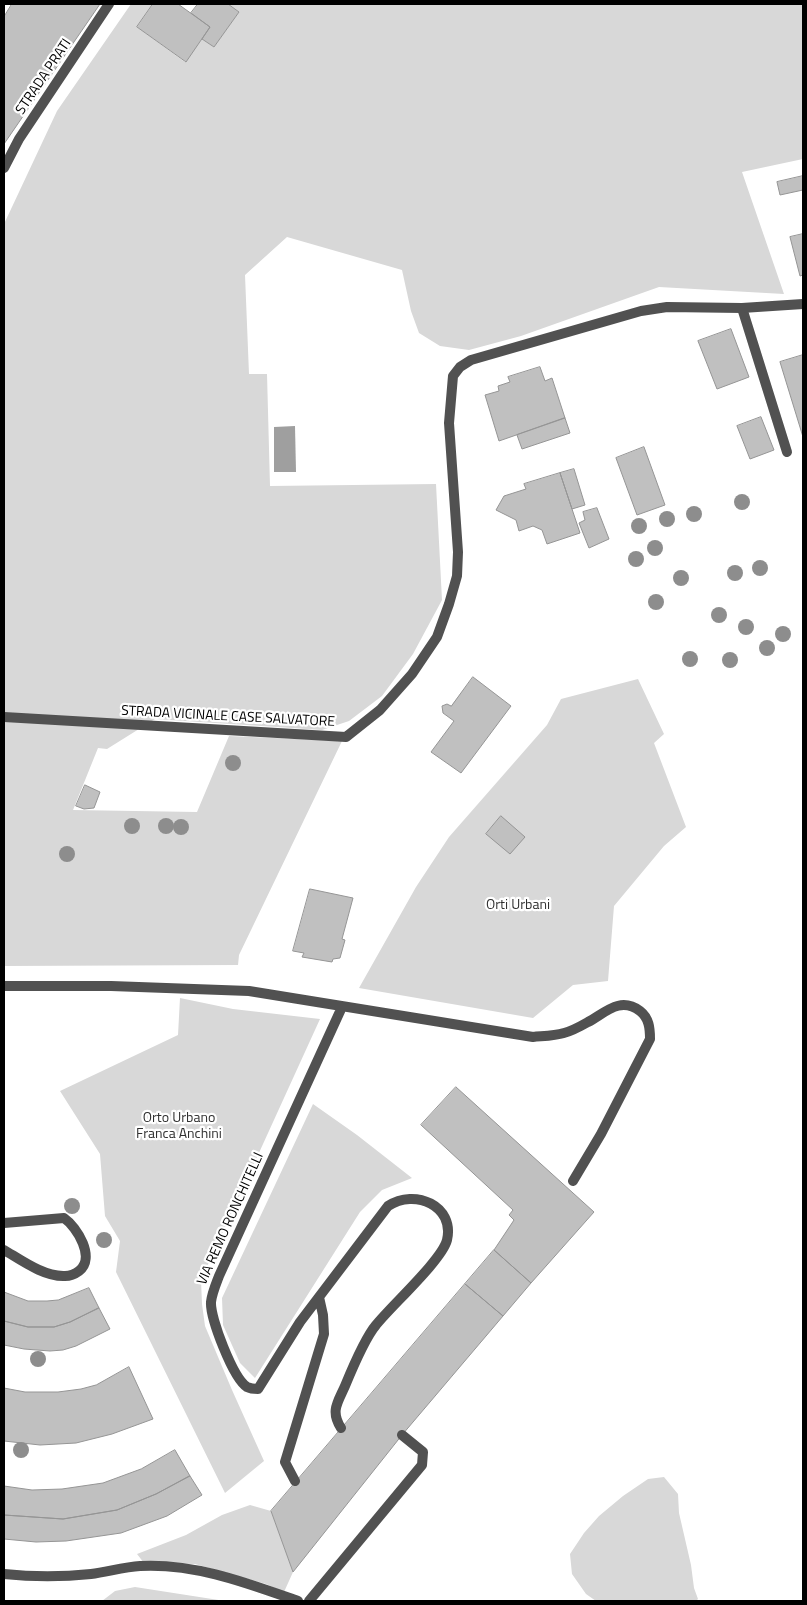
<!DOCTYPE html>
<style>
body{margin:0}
#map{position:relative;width:807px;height:1605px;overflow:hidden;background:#fff;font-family:"Titillium Web",sans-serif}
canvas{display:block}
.frame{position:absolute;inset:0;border:5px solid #000;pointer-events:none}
</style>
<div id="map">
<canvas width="807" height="1605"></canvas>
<div class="frame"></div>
</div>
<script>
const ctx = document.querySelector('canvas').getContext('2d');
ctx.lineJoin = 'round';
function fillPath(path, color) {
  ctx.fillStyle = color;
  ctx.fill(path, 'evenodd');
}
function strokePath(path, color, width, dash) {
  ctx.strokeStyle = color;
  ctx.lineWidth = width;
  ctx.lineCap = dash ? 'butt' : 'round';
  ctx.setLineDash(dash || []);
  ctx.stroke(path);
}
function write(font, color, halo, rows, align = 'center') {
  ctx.font = font + ' "Titillium Web",sans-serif';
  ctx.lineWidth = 4.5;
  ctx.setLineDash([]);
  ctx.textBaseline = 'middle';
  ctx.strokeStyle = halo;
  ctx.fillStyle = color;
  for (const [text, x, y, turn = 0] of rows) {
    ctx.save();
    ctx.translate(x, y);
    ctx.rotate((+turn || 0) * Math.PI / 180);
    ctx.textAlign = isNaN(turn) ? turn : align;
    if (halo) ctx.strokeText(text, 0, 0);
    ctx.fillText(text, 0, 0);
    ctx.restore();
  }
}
const green = new Path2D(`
 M131,4H153L137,27L185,62L202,39L214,47L239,12L228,4H803V159L742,172L784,294L659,287L521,336L469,350L440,346L419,333L411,311L402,270L287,237L245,275L249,374H267L270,486L436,484L442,600L413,654L382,696L349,721L322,730L155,719L107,749L98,748L73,810L197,812L229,736L342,741L239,955L238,965L4,966V224L57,111Z
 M638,679L664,734L654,743L686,827L664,846L614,906L608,981L573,985L533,1018L359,988L416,887L449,837L547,725L561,699Z
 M180,998L233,1009L320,1019L201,1280L202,1304L205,1326L232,1390L264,1461L225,1493L116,1272L120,1241L105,1216L100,1154L60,1091L178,1035Z
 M313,1104L357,1135L412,1178L382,1190L360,1212L255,1378L240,1363L223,1325L222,1298Z
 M664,1477L678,1494L679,1513L691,1565L694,1588L698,1599L696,1601H596L586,1594L572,1574L570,1554L584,1533L599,1516L623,1496L648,1479Z
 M250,1505L271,1511L293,1572L284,1592L266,1584L195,1564L144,1563L137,1554L186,1535L222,1515Z
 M135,1587L225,1601H102L115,1591Z`);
const water = new Path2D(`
 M295,426L296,472H274V427Z`);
const building = new Path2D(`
 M12,4H100L4,144V17Z
 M153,4H178L210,27L186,62L137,27Z
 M198,4H228L239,12L214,47L202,39L210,27L191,13Z
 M803,176V190L780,195L777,182Z
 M803,234V275L800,276L790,237Z
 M731,329L749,377L717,389L698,341Z
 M803,355V437L780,362Z
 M540,367L545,381L552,378L565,418L499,441L485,395L499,391L498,386L510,382L508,377Z
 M761,417L774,450L750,459L737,426Z
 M565,418L570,433L522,449L517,435Z
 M644,447L665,505L637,515L616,458Z
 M574,469L585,505L572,509L560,473Z
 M560,473L580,533L547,544L542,530L533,526L519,531L516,520L496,510L504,496L526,489L524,484Z
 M597,508L609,539L589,548L579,523L585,520L583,512Z
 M473,677L511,706L461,773L431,752L454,721L443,713L442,706L447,704L451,706Z
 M85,785L100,792L94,808L84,809L76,806Z
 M501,816L525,837L510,854L486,834Z
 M310,889L353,898L342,939L345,940L340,958L333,959L332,962L302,957L304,953L293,951Z
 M456,1087L594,1212L531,1283L494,1250L514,1220L509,1215L513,1210L421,1125Z
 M494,1250L531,1283L503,1316L465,1284Z
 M465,1284L503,1316L402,1435L293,1572L271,1511Z
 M89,1288L99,1308L70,1322L54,1327H28L4,1321V1292L28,1301H47L58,1300Z
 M99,1308L110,1329L76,1346L63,1350L50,1351L24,1349L4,1345V1321L28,1327H54L70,1322Z
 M129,1367L153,1419L112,1434L76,1443L40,1445L4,1441V1388L25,1392H58L81,1389L96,1385Z
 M175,1450L190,1476L156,1494L117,1510L63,1519L4,1515V1486L32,1490L62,1489L103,1483L141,1469Z
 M190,1476L202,1495L167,1516L121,1533L66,1541L36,1542L4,1539V1515L63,1519L117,1510L156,1494Z`);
const service = new Path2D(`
 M742,308L787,452`);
const minor = new Path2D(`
 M4,717L346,737L380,710L412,674L437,637L449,604L457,576L458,552L449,423L453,376L460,367L471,360L641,311L667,307L742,308L803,304
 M4,986H111L249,991L533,1037C543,1036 554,1036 564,1033C572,1031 581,1026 588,1022C605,1013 620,996 640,1011C649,1018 650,1028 650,1039L601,1134L573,1181
 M4,1223L64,1218C77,1227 96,1258 79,1271C75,1274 70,1276 65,1276C44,1277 21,1260 4,1250
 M341,1428C330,1411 338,1402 345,1386C352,1369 365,1338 376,1325C391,1306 442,1260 447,1240C455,1206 415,1188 388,1206L300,1322L258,1389C254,1389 251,1389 247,1387C233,1378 210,1318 211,1302C212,1293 216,1284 219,1276L342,1007
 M295,1481L285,1462L324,1334L323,1315L319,1297
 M4,1574C33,1577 62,1577 91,1574C107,1572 124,1567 140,1566C195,1563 247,1583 298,1601
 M309,1601L422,1465L423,1452L402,1435`);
const tertiary = new Path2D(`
 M4,168L19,139L109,4`);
const trees = [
 [742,502],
 [694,514],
 [667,519],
 [639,526],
 [655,548],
 [636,559],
 [760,568],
 [735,573],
 [681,578],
 [656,602],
 [719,615],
 [746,627],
 [783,634],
 [767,648],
 [690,659],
 [730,660],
 [233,763],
 [132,826],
 [166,826],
 [181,827],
 [67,854],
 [72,1206],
 [104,1240],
 [38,1359],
 [21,1450]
];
const streetNames = [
 ["STRADA PRATI",44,77,-56],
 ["STRADA VICINALE CASE SALVATORE",228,717,3],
 ["VIA REMO RONCHITELLI",231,1219,-66]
];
const parkNames = [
 ["Orti Urbani",518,906],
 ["Orto Urbano",179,1119],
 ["Franca Anchini",179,1135]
];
fillPath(green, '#d8d8d8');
fillPath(water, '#9f9f9f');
fillPath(building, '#c0c0c0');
strokePath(building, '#959595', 1);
strokePath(service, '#515151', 10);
strokePath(minor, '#515151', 10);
strokePath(tertiary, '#515151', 10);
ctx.fillStyle = '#8d8d8d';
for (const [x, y] of trees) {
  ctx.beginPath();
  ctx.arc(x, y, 8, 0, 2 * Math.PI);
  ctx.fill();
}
write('14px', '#000', '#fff', streetNames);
write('14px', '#2f2f2f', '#fff', parkNames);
</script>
